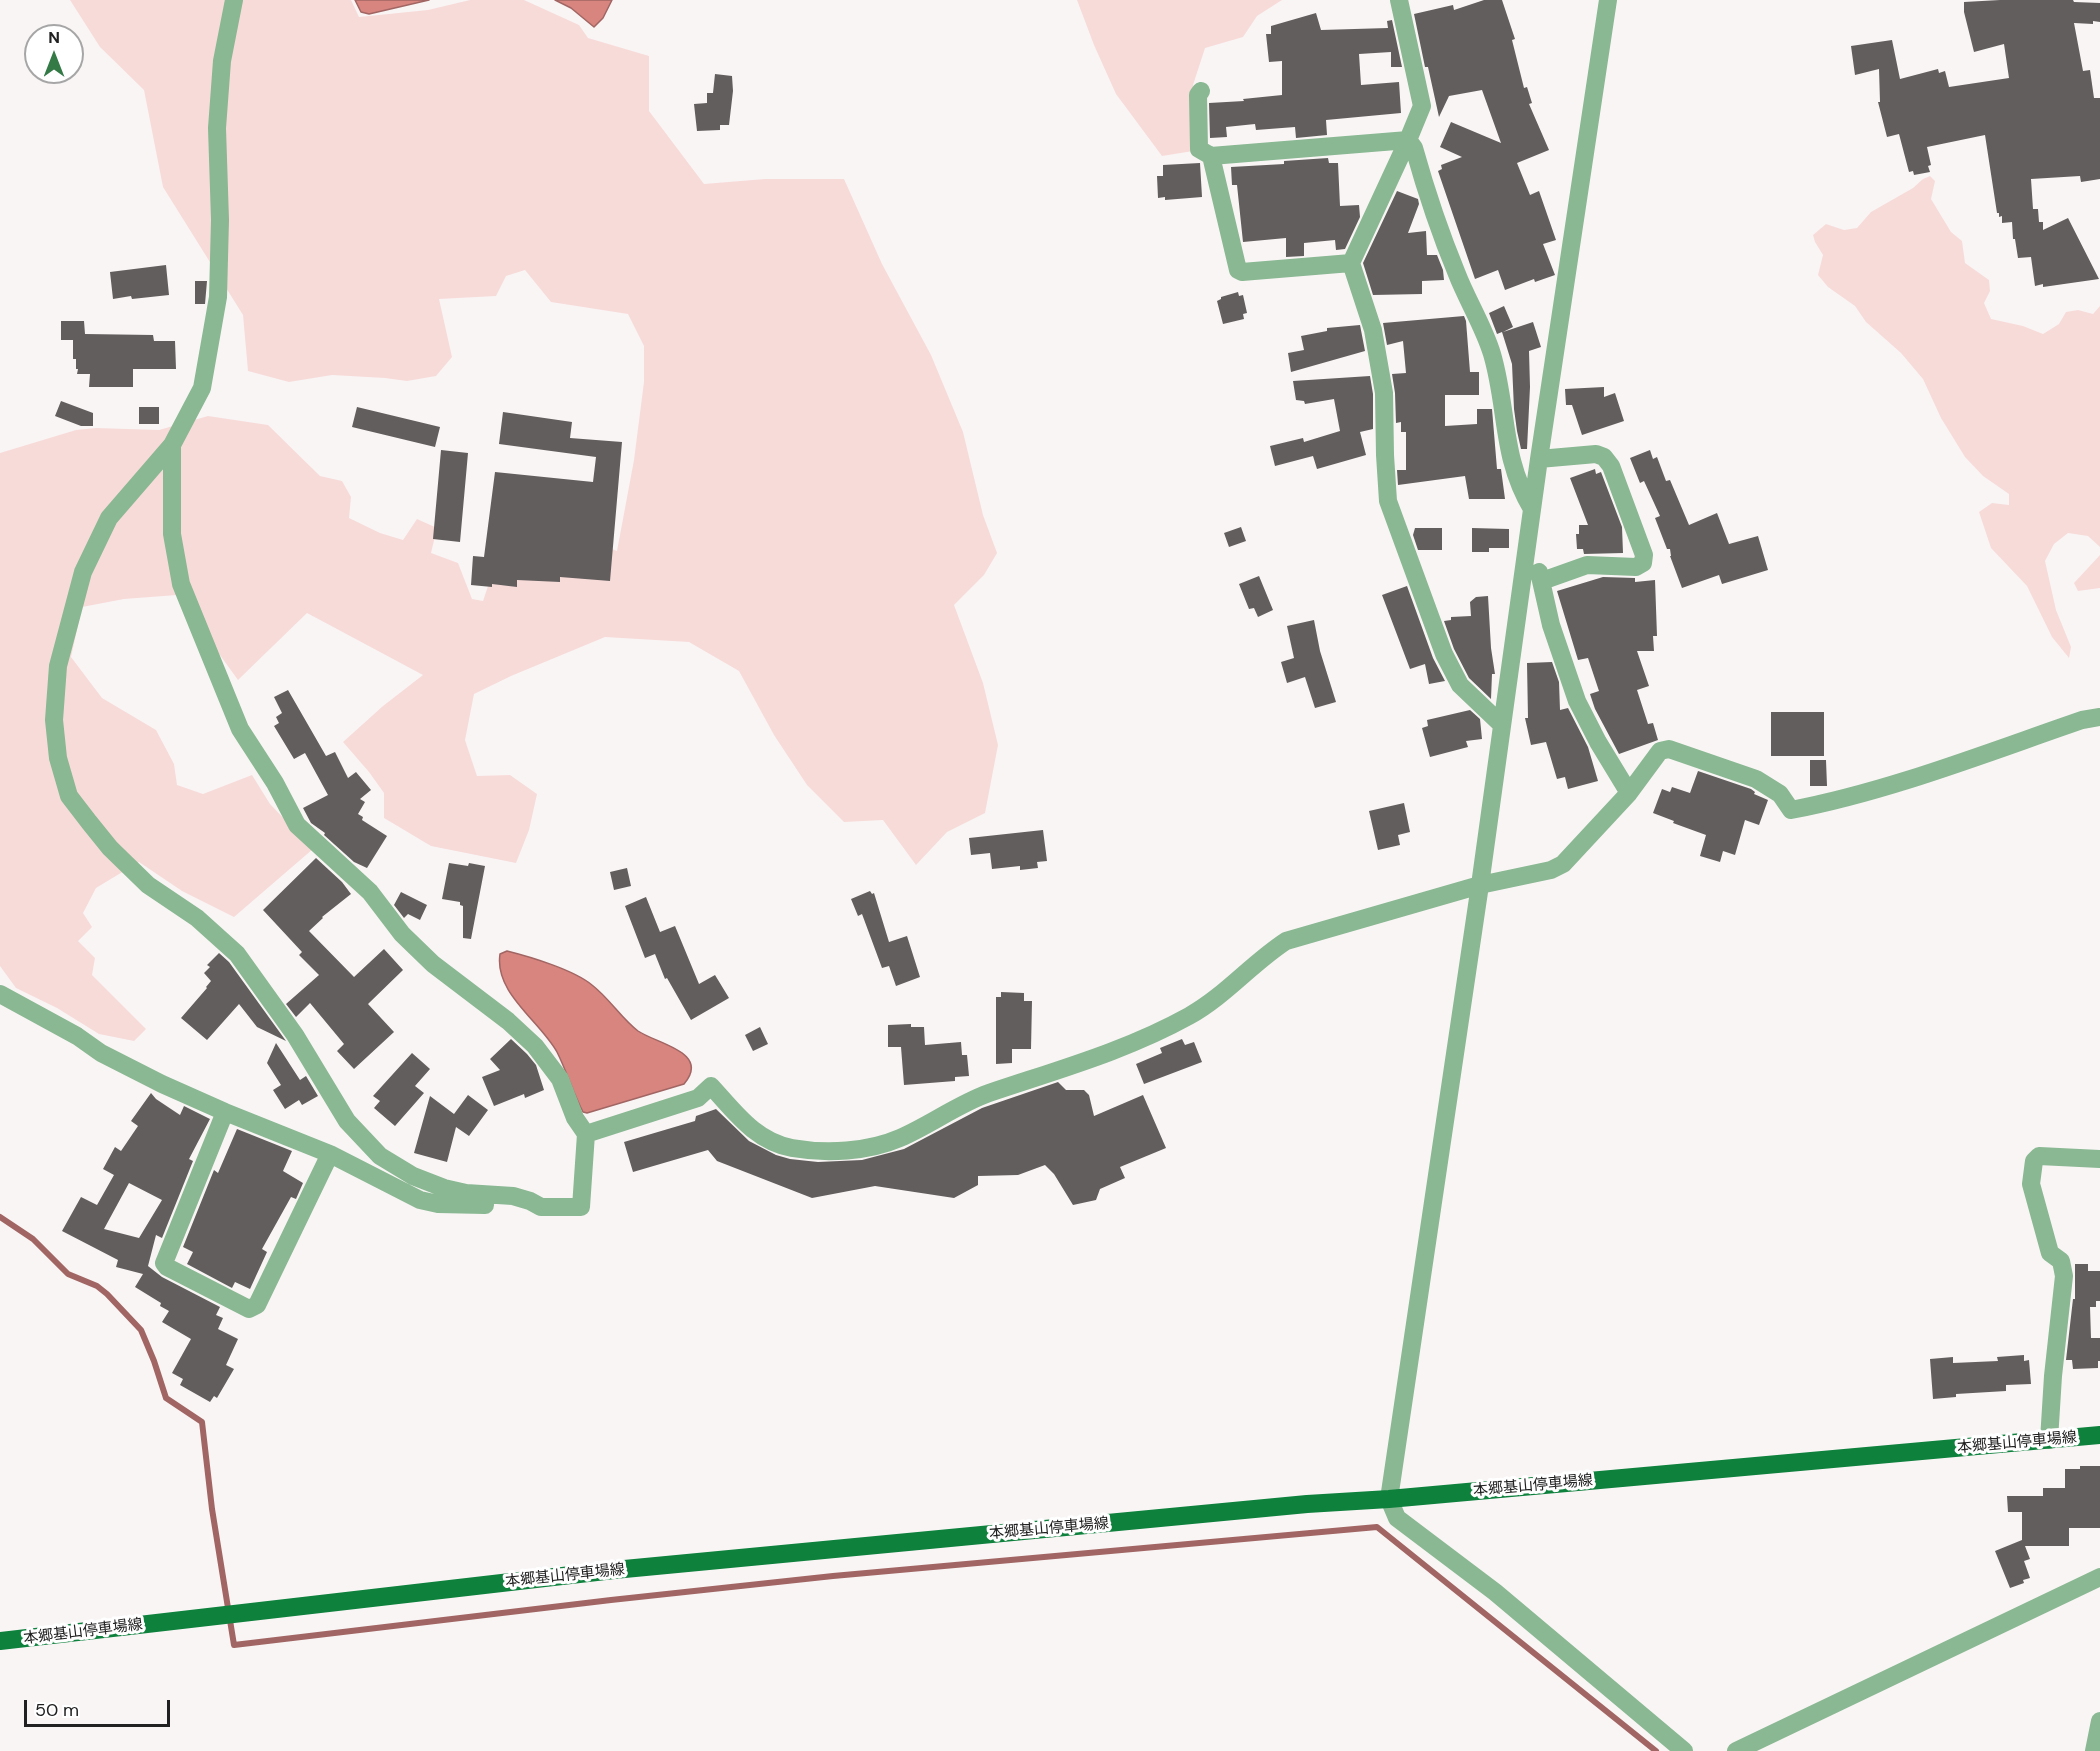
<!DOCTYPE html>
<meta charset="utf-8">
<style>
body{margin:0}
#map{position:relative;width:2100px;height:1751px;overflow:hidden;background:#f9f5f5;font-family:"DM Sans",sans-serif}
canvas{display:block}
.north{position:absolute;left:24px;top:24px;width:60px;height:60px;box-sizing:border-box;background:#fff;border:2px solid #a7a6a6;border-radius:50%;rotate:0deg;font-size:16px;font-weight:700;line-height:24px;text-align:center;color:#222121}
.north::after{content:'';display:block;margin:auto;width:21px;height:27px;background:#337a47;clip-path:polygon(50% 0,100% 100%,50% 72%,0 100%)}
.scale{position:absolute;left:24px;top:1700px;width:146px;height:27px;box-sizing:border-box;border:3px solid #222121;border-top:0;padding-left:8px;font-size:18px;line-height:21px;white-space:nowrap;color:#222121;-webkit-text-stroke:4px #fff;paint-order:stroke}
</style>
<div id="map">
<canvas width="2100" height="1751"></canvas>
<div class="north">N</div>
<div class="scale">50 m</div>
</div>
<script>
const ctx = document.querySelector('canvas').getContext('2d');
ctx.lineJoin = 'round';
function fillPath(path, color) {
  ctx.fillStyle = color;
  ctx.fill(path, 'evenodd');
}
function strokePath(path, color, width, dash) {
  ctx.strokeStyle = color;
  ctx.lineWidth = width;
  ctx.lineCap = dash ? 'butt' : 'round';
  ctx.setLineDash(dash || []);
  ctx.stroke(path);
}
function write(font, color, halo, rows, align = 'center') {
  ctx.font = font + ' "DM Sans","Noto Sans JP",sans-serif';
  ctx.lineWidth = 6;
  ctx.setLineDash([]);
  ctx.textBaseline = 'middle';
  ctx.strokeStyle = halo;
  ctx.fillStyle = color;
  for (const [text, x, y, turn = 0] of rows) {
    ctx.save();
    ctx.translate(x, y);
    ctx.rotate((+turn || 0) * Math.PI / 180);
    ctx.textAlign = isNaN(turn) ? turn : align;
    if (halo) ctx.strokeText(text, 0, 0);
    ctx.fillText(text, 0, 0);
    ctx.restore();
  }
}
const green = new Path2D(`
 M70,0H351L359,17L428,10L470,0H524L579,25L588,38L649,56V111L704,184L765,179H844L882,264L931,355L963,432L983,515L997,553L984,575L954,605L983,683L998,745L985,813L947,832L916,865L883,820L844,822L807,785L774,735L739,671L689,642L605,637L511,676L474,694L465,740L477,776L510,775L537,794L529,830L516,863L431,846L384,818V793L369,772L343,742L383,706L423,675L307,613L238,680L217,651L190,594L124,599L82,607L71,657L102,698L156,730L174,764L177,785L203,794L252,775L270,804L313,849L234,917L182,891L139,862L96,888L83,913L92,927L78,941L95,958L92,975L146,1029L134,1041L99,1034L57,1008L16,988L0,966V453L76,430L96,428L159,430L208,416L268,425L320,476L342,481L351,497L349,518L380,533L403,540L417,519L437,528L431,553L458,563L472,599L483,601L489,583L565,531L617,551L634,460L644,382V346L628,314L551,302L525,270L506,276L496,296L439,299L452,357L436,376L407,381L385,378L332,375L289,382L248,371L243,315L163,187L144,90L100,47Z
 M1077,0H1282L1257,16L1243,37L1205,48L1193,85V151L1162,156L1116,94L1094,45Z
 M1930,176L1935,181L1931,199L1951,232L1962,241L1965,263L1989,280L1990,291L1984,303L1991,319L2023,326L2043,334L2059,324L2066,312L2078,310L2093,314L2100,306V547L2088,536L2068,533L2054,544L2045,561L2056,610L2071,647L2069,658L2052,637L2027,586L1991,548L1979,512L1992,503L2009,505V494L1983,476L1965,457L1941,418L1923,379L1901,353L1866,322L1855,306L1828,287L1818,275L1823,255L1815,242L1813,235L1826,224L1844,230L1857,228L1871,212L1913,188L1923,179Z
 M2100,555V588L2078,591L2074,583Z`);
const water = new Path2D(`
 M355,0H429L369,14L361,12Z
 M555,0H612L603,18L594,27L571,8Z
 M507,951C531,957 574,970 592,985C609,998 622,1019 638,1031C657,1044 711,1052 684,1084L587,1113L583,1112C573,1093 567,1072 557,1052C540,1021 494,993 500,954Z`);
const stream = new Path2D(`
 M0,1217L33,1239L68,1274L97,1286L107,1294L141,1330L154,1361L166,1398L202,1422L212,1509L234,1645L611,1600L833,1576L1377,1527L1656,1751`);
const building = new Path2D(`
 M1484,0H1502L1515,39L1512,40L1524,88L1527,87L1532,103L1529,104L1549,150L1517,163L1530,195L1539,191L1556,240L1543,244L1555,275L1535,282L1534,279L1505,290L1498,270L1475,279L1438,171L1442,169L1441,165L1462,157L1440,147L1451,122L1501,143L1482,90L1449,96L1439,117L1428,67H1425L1414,14L1453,5L1454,10Z
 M2000,0H2073L2074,2L2100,3V22L2093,21V24L2074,23L2083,71L2090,70L2094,98H2100V179L2081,182L2080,176L2031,179L2033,209H2038L2039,222H2043V230L2068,218L2099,279L2043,287V284L2035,286L2031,257L2018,258L2015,239H2013L2012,222L2002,223V216L1999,217V213H1997L1985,135L1927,147L1931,165L1928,166L1930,172L1914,175L1913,171L1909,172L1899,134L1887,137L1878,102H1880L1879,69L1855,75L1851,46L1892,40L1900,79L1938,69L1939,73L1945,71L1949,87L2009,78L2004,44L1974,52L1964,12V2Z
 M1316,13L1321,30L1388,28L1387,21L1392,20L1402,67H1391V52L1359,54L1361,85L1399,82L1401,113L1326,120L1327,135L1296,138L1295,127L1256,130L1255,124L1226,127L1227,137L1210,138L1209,103L1244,101L1243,99L1282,95V61L1269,62L1266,34H1271V26Z
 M715,74L732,76L733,91L729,125H720V130L697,131L694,104L707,103V93H713Z
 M1328,158L1329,163H1338L1340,206L1359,205L1360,217L1345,249L1336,250L1335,240L1304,243V256L1286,257V238L1243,242L1237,185H1232L1231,167L1284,164V161Z
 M1200,163L1202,197L1165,200V197L1158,198L1157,176H1163V165Z
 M1397,191L1418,199L1419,204L1408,233L1426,231L1427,255H1437L1443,270L1444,280L1422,281V294L1373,295L1363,263Z
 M166,265L169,295L132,299L131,296L113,299L110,272Z
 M195,281H207L205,304H195Z
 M1238,292L1239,296L1243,295L1247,313L1243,314L1244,319L1223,324L1217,301L1221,299V297Z
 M1504,306L1513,327L1503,332L1533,322L1541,347L1529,351L1530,387L1527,449H1521L1517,431L1514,409L1512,364L1502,332L1497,334L1489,313Z
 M1464,316L1466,321L1470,372H1479V395H1445V426L1477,424V409H1492L1497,469H1501L1505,499H1469L1465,476L1398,485L1397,470H1406V432H1401V422L1396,423L1395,393L1392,374L1406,373L1403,341L1387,345L1383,323Z
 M61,321H84L85,334L153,335L154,341H175L176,369H133V387H89L90,374H77L78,369H76V359H73V340H61Z
 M1360,325L1365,351L1291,372L1288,353L1304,350L1301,336L1327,331V328Z
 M1370,376L1373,394V429L1360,432L1366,455L1317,469L1313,456L1275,466L1270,446L1303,438L1304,442L1340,431L1334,399L1305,404L1304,401L1296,400L1293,381Z
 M1604,387V397L1615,393L1624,421L1582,435L1572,405H1566L1565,389Z
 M61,401L93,413V426H81L55,416Z
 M139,407H159V424H139Z
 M357,407L440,427L435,447L352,427Z
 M503,412L572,422L570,438L622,442L610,581L560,577V582L517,580V587L492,584V587L471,585L473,556L484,557L495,472L593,482L596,457L499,444Z
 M441,450L468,453L460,542L433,539Z
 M1650,450L1653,459L1657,457L1666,481L1670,480L1689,525L1717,513L1729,544L1758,536L1768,570L1722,584L1719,575L1682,588L1670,556H1671L1670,549H1667L1655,518L1660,516L1644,481L1640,483L1630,458Z
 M1595,469L1596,474L1601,472L1622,527L1623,553L1584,554L1583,549H1577L1576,534H1579V525H1588L1570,478Z
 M1241,527L1246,541L1229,547L1224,533Z
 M1415,528H1442V550H1418L1413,535Z
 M1472,528L1509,529V548H1489V552H1472Z
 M1259,576L1273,610L1258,617L1254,608L1249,609L1239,584Z
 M1603,577L1635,578V582L1655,580L1657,636H1653L1654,651H1637L1649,686L1637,690L1648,724L1653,723L1658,740L1619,754L1595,709L1590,694L1599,691L1588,658L1578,660L1557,591Z
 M1407,586L1433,658L1445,681L1429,684L1425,664L1410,669L1382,595Z
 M1488,596L1491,648L1495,674H1492L1491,699L1469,678L1454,649L1444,621L1451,620V617L1471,616L1470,602L1476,597Z
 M1314,620L1320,651L1336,702L1315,708L1305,677L1287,683L1281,662L1294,658L1287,626Z
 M1552,662L1559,682L1560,710L1568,708L1588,747L1598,781L1568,789L1565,777L1557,779L1546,742L1531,745L1525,718H1528L1527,663Z
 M288,690L326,756L335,752L348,778L356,772L371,790L360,799L365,802L358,814L363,817L362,820L387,836L367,868L354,862L324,835L325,833L311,823L303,808L328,795L305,753L294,759L274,726L279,723L276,717L282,713L274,697Z
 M1470,710L1480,719L1482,739L1466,741L1468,747L1430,757L1422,728L1428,726L1427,720Z
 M1771,712H1824V756H1771Z
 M1810,760H1826L1827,786H1810Z
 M1698,771L1751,789L1755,792L1754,794L1768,800L1759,825L1745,820L1735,855L1723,851L1720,862L1700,856L1706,835L1673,823L1674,821L1653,813L1662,789L1670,792L1672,787L1690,793Z
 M1404,803L1410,832L1398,835L1400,845L1378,850L1369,811Z
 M1043,830L1047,861L1037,862L1038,868L1020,870V866L992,869L990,853L971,855L969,838Z
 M316,858L342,882L351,894L322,917L323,918L309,931L354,977L384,949L403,970L368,1004L394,1032L354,1069L337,1051L344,1044L310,1003L296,1017L286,1004L319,975L299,955L302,952L263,910Z
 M449,863L468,866L469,863L485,866L471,939L463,938V906L460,905V902L442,899Z
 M627,868L631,886L614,890L610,872Z
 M870,891L872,894L874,893L889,942L907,936L920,977L896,986L889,966L882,968L862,914L858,916L851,899Z
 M401,892L427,905L420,920L408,914L404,918L394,905Z
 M646,897L660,932L675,926L699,984L715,975L729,998L691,1020L667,978L665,979L655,954L645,958L625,906Z
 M219,953L229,962L286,1041L257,1027L239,1004L207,1040L181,1018L207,988L206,987L211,981L204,973L210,967L207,965Z
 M1001,992L1024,993V1001H1032L1031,1049H1012V1063L996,1064V997H1001Z
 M911,1024V1027H924L925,1045L961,1042L962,1055H967L969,1076L955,1077V1081L904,1085L901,1047H888V1025Z
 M760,1027L768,1044L753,1051L745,1035Z
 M511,1039L527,1054L536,1065L544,1090L525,1098L524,1094L494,1106L482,1077L500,1070L490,1059Z
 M1182,1039L1185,1045L1194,1042L1202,1062L1144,1084L1136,1064L1162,1053L1160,1048Z
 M276,1043L300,1080L306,1076L318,1096L302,1105L299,1100L285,1109L273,1090L281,1085L267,1063Z
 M412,1053L430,1069L415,1086L424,1093L395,1126L374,1108L380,1101L373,1096Z
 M1058,1082L1066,1090H1084L1089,1095L1094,1116L1143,1095L1166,1148L1120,1167L1125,1178L1100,1189L1096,1200L1073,1205L1054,1174L1045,1165L1018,1175L978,1176V1185L954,1198L875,1186L812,1198L717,1161L708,1150L633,1172L624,1142L695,1121L696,1116L716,1109L749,1141L776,1155L790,1159L818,1162L862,1160L904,1149L982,1108Z
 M151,1093L156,1099L180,1115L184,1106L210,1119L189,1159L193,1161L162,1238L156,1235L148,1266L162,1277L220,1307L216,1315L223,1318L218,1329L238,1339L226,1365L234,1369L217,1398L214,1396L210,1402L180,1385L183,1379L172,1373L191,1339L162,1322L169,1311L160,1306L161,1303L135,1287L143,1274L116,1267L118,1260L62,1231L81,1197L97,1205L114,1175L103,1169L115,1147L121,1151L138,1126L131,1121ZM129,1183L162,1200L139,1238L104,1229Z
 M468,1095L488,1110L469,1136L456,1127L447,1162L414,1153L430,1096L454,1114Z
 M237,1129L292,1151L283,1171L303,1183L296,1199L291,1197L262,1249L267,1252L250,1289L235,1282L232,1288L187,1264L193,1252L183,1247L214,1170L218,1173Z
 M2075,1264H2088V1271H2100V1301H2096V1307H2090L2091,1338H2100V1361H2098V1368L2073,1369L2072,1360H2066L2073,1299H2075Z
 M2024,1355V1361L2029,1360L2031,1384L2006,1385V1391L1956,1394V1397L1933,1399L1930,1359L1953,1357V1363L1998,1361L1997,1357Z
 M2080,1466H2100V1528H2069V1546H2025L2030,1559L2024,1561L2030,1578L2023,1580L2024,1583L2010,1588L1995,1551L2022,1540V1512H2008L2007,1496H2043V1488H2065V1469H2080Z`);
const minor = new Path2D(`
 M1399,0L1422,106L1408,140L1351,263L1373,330L1384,393L1385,455L1388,501L1444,654L1460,685L1502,725
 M1608,0L1539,459L1480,885L1389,1499L1397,1518L1495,1592L1684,1751
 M1201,91L1198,95L1199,149L1211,156L1238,270L1242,272L1351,263
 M1211,156L1408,140L1414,148C1426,191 1440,233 1457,274C1467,300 1484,327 1492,354C1508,408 1501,458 1532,509
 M172,445V534L181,584L240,729L275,783L297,825L370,892L402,934L433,964L508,1021L535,1046L560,1079L575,1118L586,1134L581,1207H541L530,1201L513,1196L466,1193L444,1188L413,1176L380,1156L347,1121L295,1035L237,954L197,918L148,885L110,848L89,822L69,796L58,758L54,720L58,666L83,572L109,518L172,445L202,388L218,297L220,220L217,128L222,61L234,0
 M1539,459L1596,454L1604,457L1611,466L1644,555L1643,563L1636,567L1587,565L1542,581
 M1539,572L1551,625L1577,701L1598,742L1629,793
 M0,994L77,1036L101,1053L162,1084L225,1112L330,1154L420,1200L438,1204L485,1205
 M225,1112L164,1263L167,1267L249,1309L257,1305L330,1154
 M586,1134L698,1098L711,1086C735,1112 755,1141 792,1148C826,1154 868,1152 900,1138C930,1125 958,1104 989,1093C1057,1070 1126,1051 1189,1016C1225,996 1251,964 1286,941L1480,885L1551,870L1563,864L1629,793L1660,751L1669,749L1756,779L1780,794L1791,810C1890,791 1986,753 2082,720L2100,717
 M2049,1440L2053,1376L2064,1276L2061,1261L2050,1253L2031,1184L2034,1161L2039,1156L2100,1159
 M1736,1751L2100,1577
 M2094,1751L2100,1721`);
const major = new Path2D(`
 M0,1641L614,1570L1307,1504L1389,1499L2100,1435`);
const streetNames = [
 ["本郷基山停車場線",2017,1443,-5],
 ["本郷基山停車場線",1533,1486,-5],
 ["本郷基山停車場線",1049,1529,-5],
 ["本郷基山停車場線",565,1576,-6],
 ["本郷基山停車場線",83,1632,-7]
];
fillPath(green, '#f7dbd9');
fillPath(water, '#d8847f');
strokePath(water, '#a16663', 1.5);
strokePath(stream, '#a16663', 6);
fillPath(building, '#625e5e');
strokePath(minor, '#89b892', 18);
strokePath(major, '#0e813d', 18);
write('15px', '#222121', '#fff', streetNames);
</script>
